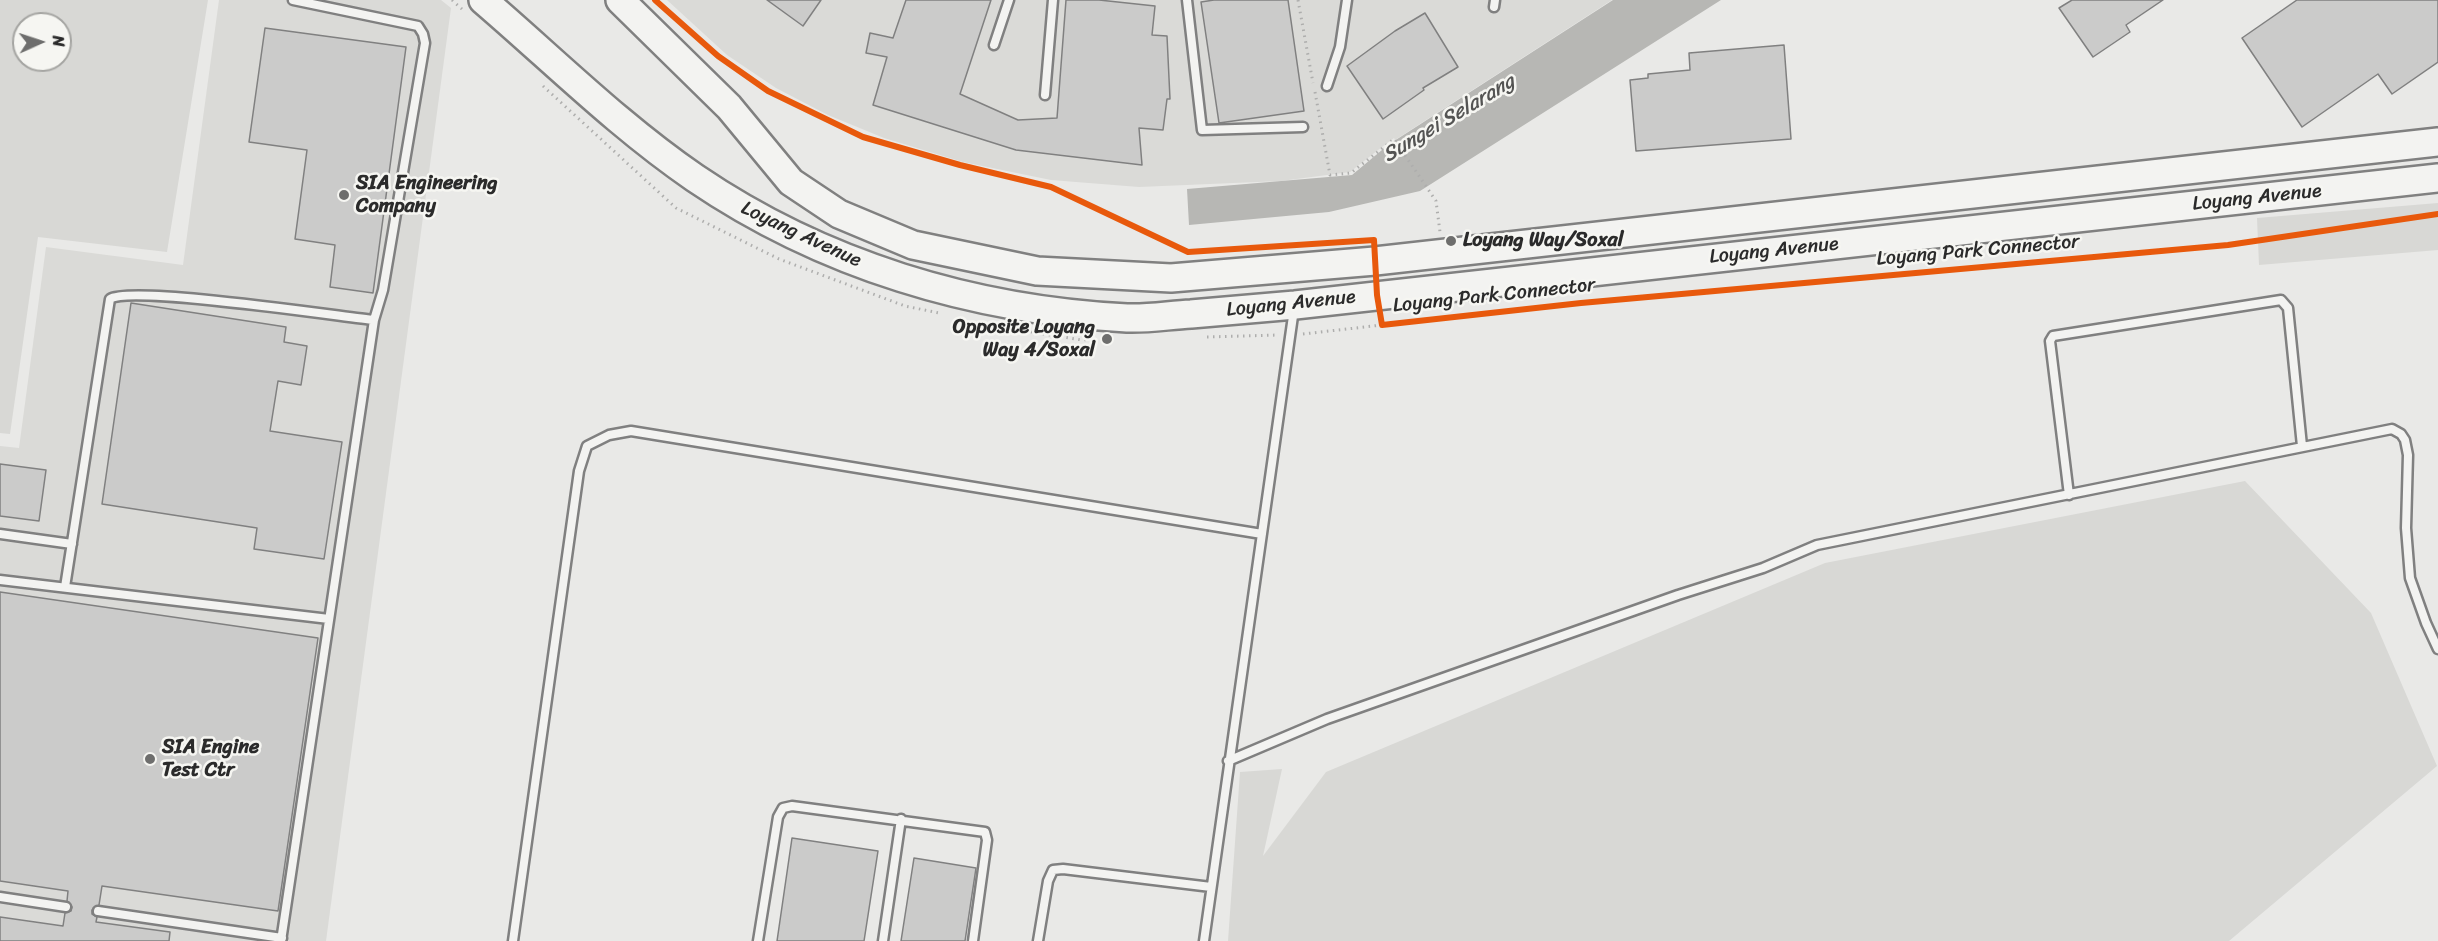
<!DOCTYPE html>
<style>
body{margin:0}
#map{position:relative;width:2438px;height:941px;overflow:hidden;background:#e9e9e7;font-family:Sriracha,sans-serif}
canvas{display:block}
.north{position:absolute;left:12px;top:12px;width:60px;height:60px;box-sizing:border-box;background:#f6f6f2;border:2px solid #a5a5a2;border-radius:50%;rotate:87deg;font-size:16px;font-weight:700;line-height:24px;text-align:center;color:#2b2b2b}
.north::after{content:'';display:block;margin:auto;width:21px;height:27px;background:#6e6e6d;clip-path:polygon(50% 0,100% 100%,50% 72%,0 100%)}
</style>
<div id="map">
<canvas width="2438" height="941"></canvas>
<div class="north">N</div>
</div>
<script>
const ctx = document.querySelector('canvas').getContext('2d');
ctx.lineJoin = 'round';
function fillPath(path, color) {
  ctx.fillStyle = color;
  ctx.fill(path, 'evenodd');
}
function strokePath(path, color, width, dash) {
  ctx.strokeStyle = color;
  ctx.lineWidth = width;
  ctx.lineCap = dash ? 'butt' : 'round';
  ctx.setLineDash(dash || []);
  ctx.stroke(path);
}
function write(font, color, halo, rows, align = 'center') {
  ctx.font = font + ' Sriracha,sans-serif';
  ctx.lineWidth = 5;
  ctx.setLineDash([]);
  ctx.textBaseline = 'middle';
  ctx.strokeStyle = halo;
  ctx.fillStyle = color;
  for (const [text, x, y, turn = 0] of rows) {
    ctx.save();
    ctx.translate(x, y);
    ctx.rotate((+turn || 0) * Math.PI / 180);
    ctx.textAlign = isNaN(turn) ? turn : align;
    if (halo) ctx.strokeText(text, 0, 0);
    ctx.fillText(text, 0, 0);
    ctx.restore();
  }
}
const built = new Path2D(`
 M219,0H441L451,8L326,941H0V446L19,448L46,247L183,265Z
 M667,0H1612L1395,140L1394,138L1387,143L1350,172L1281,181L1139,187L1051,180L963,162L884,138L828,115L776,88L727,55Z`);
const green = new Path2D(`
 M0,0H208L167,252L38,237L10,434L0,433ZM24,24H60V60H24Z
 M2438,203V250L2259,265L2257,218Z
 M2245,481L2371,613L2437,766L2229,941H1228L1240,772L1282,769L1263,856L1326,772L1825,563Z`);
const water = new Path2D(`
 M1613,0H1721L1420,191L1329,212L1189,225L1187,189L1352,175L1388,145Z`);
const building = new Path2D(`
 M767,0H821L803,26Z
 M906,0H991L960,94L1018,120L1057,118L1066,0H1099L1155,6L1152,35L1167,36L1170,99H1167L1163,130L1139,128L1142,165L1016,150L873,105L887,57L866,53L870,33L893,38Z
 M1214,0H1288L1304,111L1219,123L1201,2Z
 M2072,0H2163L2126,25L2130,32L2093,57L2059,8Z
 M2297,0H2438V62L2392,94L2378,74L2302,127L2242,38Z
 M1425,13L1458,67L1423,88L1424,90L1383,119L1347,66L1395,31Z
 M265,28L406,47L373,293L330,287L335,245L295,239L307,150L249,142Z
 M1784,45L1791,139L1636,151L1630,80L1648,78V74L1690,70L1689,53Z
 M131,303L286,327L284,342L307,346L301,385L278,381L270,431L342,442L324,559L254,549L257,528L102,504Z
 M0,464L46,470L39,521L0,516Z
 M0,592L318,638L278,911L102,886L99,905L92,910V914L97,917L96,922L170,932L169,941H0V917L63,926L65,913L71,911L72,907L67,901L68,891L0,881Z
 M792,838L878,851L864,941H777Z
 M914,858L976,868L965,941H901Z`);
const path = new Path2D(`
 M452,0L462,9
 M1298,0L1313,83
 M543,86L676,208L779,259L905,306L939,313
 M1315,92L1330,175L1351,173L1394,139L1436,201L1440,232
 M1019,330L1082,340L1095,339
 M1303,334L1382,325
 M1207,337L1278,335`);
const lane = new Path2D(`
 M1187,0L1202,130L1303,127
 M1494,7L1495,0
 M994,45L1009,0
 M1327,86L1340,47L1347,0
 M1045,95L1053,0
 M2069,495L2050,341L2053,336L2281,300L2288,308L2302,446
 M0,534L72,544
 M0,580L329,619
 M65,587L110,299C130,285 337,316 374,320
 M1228,761L1327,719L1678,595L1763,568L1817,545L2392,429L2401,434L2405,440L2408,455L2406,528L2410,578L2426,623L2438,649
 M0,897L66,907
 M98,911L282,938
 M281,941L374,320L383,290L425,43L423,34L418,26L293,0
 M513,941L579,471L587,446L609,435L631,431L1262,534
 M758,941L778,817L783,808L792,806L985,832L987,840L973,941
 M883,941L901,819
 M1038,941L1048,881L1053,870L1063,869L1211,887
 M1204,941L1294,309`);
const primary = new Path2D(`
 M483,0C553,60 619,126 695,178C823,265 973,310 1127,318C1148,319 1170,315 1191,314C1225,311 1260,308 1295,305L2438,178
 M620,0L729,107L791,182L839,214L913,245L1037,271L1171,278L1375,261L2438,142`);
const cycleway = new Path2D(`
 M655,0L718,56L768,91L863,137L960,165L1051,187L1188,252L1374,240L1377,295L1382,325L1581,303L2228,245L2438,214`);
const markers = [
 [344,195,6,"#6e6e6d"],
 [1451,241,6,"#6e6e6d"],
 [1107,339,6,"#6e6e6d"],
 [150,759,6,"#6e6e6d"]
];
const poiNames = [
 ["SIA Engineering",356,184],
 ["Company",356,207],
 ["Loyang Way/Soxal",1463,241],
 ["Opposite Loyang",1095,328,"right"],
 ["Way 4/Soxal",1095,351,"right"],
 ["SIA Engine",162,748],
 ["Test Ctr",162,771]
];
const streetNames = [
 ["Loyang Avenue",2257,198,-6],
 ["Loyang Avenue",801,235,25],
 ["Loyang Avenue",1774,251,-6],
 ["Loyang Park Connector",1978,251,-5],
 ["Loyang Park Connector",1494,296,-6],
 ["Loyang Avenue",1291,304,-6]
];
const waterNames = [
 ["Sungei Selarang",1449,119,-31]
];
fillPath(built, '#dadad7');
fillPath(green, '#d8d8d5');
fillPath(water, '#b7b7b4');
fillPath(building, '#cbcbca');
strokePath(building, '#808080', 1.5);
strokePath(lane, '#808080', 13);
strokePath(primary, '#808080', 32);
strokePath(path, '#aeaead', 3, [1.5, 4.5]);
strokePath(lane, '#f3f3f1', 8);
strokePath(primary, '#f3f3f1', 27);
strokePath(cycleway, '#e8590c', 6);
for (const [x, y, r, color] of markers) {
  const dot = new Path2D();
  dot.arc(x, y, r, 0, 2 * Math.PI);
  ctx.fillStyle = color;
  ctx.fill(dot);
  strokePath(dot, '#f6f6f2', 2);
}
write('bold 20px', '#2b2b2b', '#f6f6f2', poiNames, 'left');
write('20px', '#2b2b2b', '#f6f6f2', streetNames);
write('italic 21px', '#545453', '#f6f6f2', waterNames);
</script>
